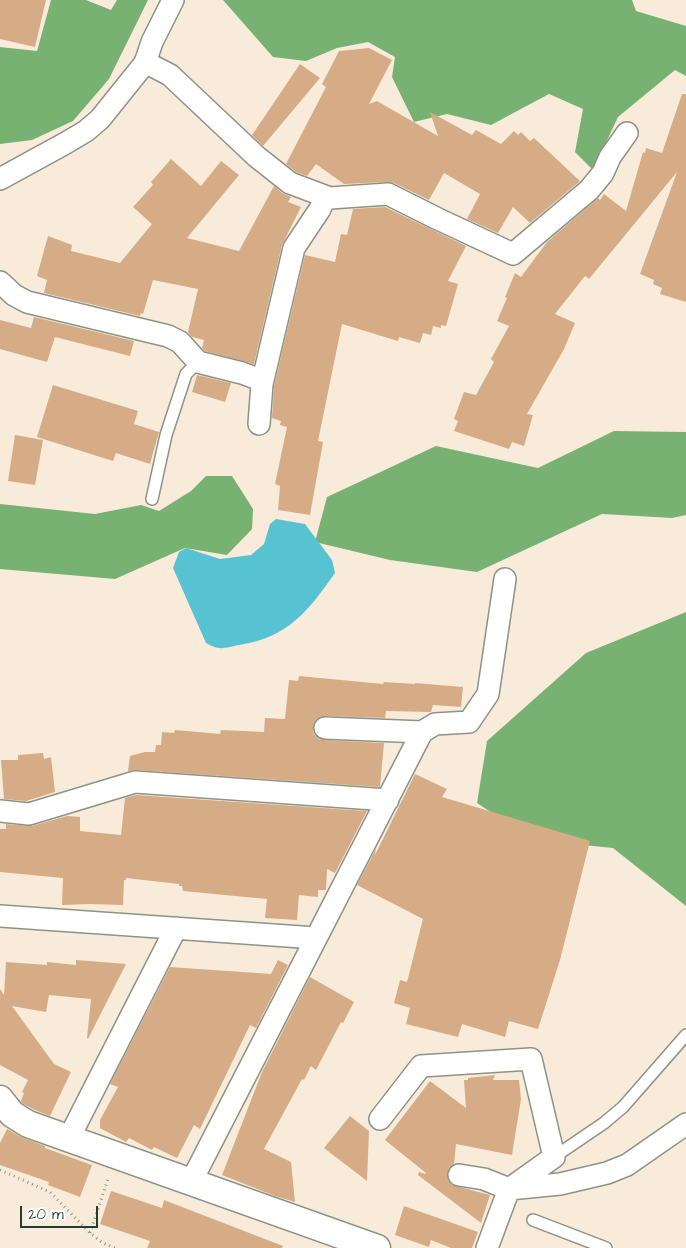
<!DOCTYPE html>
<style>
body{margin:0}
#map{position:relative;width:686px;height:1248px;overflow:hidden;background:#f8ebd9;font-family:"Architects Daughter",sans-serif}
canvas{display:block}
.scale{position:absolute;left:20px;top:1206px;width:78px;height:22px;box-sizing:border-box;border:2px solid #1f3d34;border-top:0;padding-left:6px;font-size:15px;line-height:18px;white-space:nowrap;color:#1f3d34;-webkit-text-stroke:4px #fff;paint-order:stroke}
</style>
<div id="map">
<canvas width="686" height="1248"></canvas>
<div class="scale">20 m</div>
</div>
<script>
const ctx = document.querySelector('canvas').getContext('2d');
ctx.lineJoin = 'round';
function fillPath(path, color) {
  ctx.fillStyle = color;
  ctx.fill(path, 'evenodd');
}
function strokePath(path, color, width, dash) {
  ctx.strokeStyle = color;
  ctx.lineWidth = width;
  ctx.lineCap = dash ? 'butt' : 'round';
  ctx.setLineDash(dash || []);
  ctx.stroke(path);
}
const forest = new Path2D(`
 M51,0H86L111,10L117,0H148L109,79L73,121L32,140L0,144V47L37,51Z
 M223,0H632L636,11L686,26V76L675,70L618,117L593,170L575,152L583,109L549,94L491,125L447,114L414,122L392,77L395,57L368,42L337,48L306,61L273,57Z
 M614,431L686,432V515L672,518L602,514L477,572L390,560L315,542L327,497L436,446L538,468Z
 M206,476H232L253,509L252,529L227,555L185,548L115,579L0,569V504L95,514L141,505L159,511L191,491Z
 M686,612V906L613,848L533,840L477,803L487,741L586,653Z`);
const water = new Path2D(`
 M276,519L305,524L332,560L335,573C308,611 289,637 239,645C223,648 220,651 206,643L173,568L179,552L186,548L220,559L251,555L264,544L270,524Z`);
const building = new Path2D(`
 M0,0H46L35,47L0,39Z
 M369,48L392,60L369,104L377,101L438,136L430,112L472,135L476,130L501,144L514,131L518,135L521,132L530,141L534,138L580,181L530,223L513,207L498,233L467,219L480,194L444,173L429,200L394,183L388,182L344,184L316,164L307,176L296,172L286,164L326,87L322,84L339,51Z
 M300,64L320,78L263,146L252,135Z
 M682,94H686V302L660,294L662,288L653,284L654,280L640,274L677,172L589,279L585,276L555,314L575,323L564,349L527,414L533,415L524,446L512,442L509,449L454,431L458,421L454,419L464,392L476,395L494,362L491,359L509,326L497,321L507,298L505,297L515,273L521,277L547,242L598,198L600,200L604,194L626,211L643,152L645,153L646,148L662,153Z
 M171,159L201,186L221,161L239,175L187,238L239,251L274,186L282,193L291,197L288,202L301,207L282,245L254,364L205,351L202,348L204,340L192,337L188,332L198,289L153,280L143,314L141,313L140,316L44,293L47,280L37,276L48,236L72,245L71,251L120,263L152,224L133,207L153,185L151,182Z
 M385,207L466,246L448,281L458,284L446,326L441,325V328L433,326L431,335L423,333L420,343L399,337L398,341L342,324L318,441L323,442L310,515L278,510L280,486L275,484L287,427L280,425L281,421L272,418L274,386L305,255L335,262L341,234L347,235L353,209Z
 M34,317L134,341L130,356L55,337L47,362L0,349V320L31,328Z
 M197,375L231,383L225,402L192,392Z
 M53,385L138,411L134,424L159,432L150,464L116,453L113,461L37,437Z
 M15,435L43,440L35,485L8,481Z
 M299,676L383,684L384,682L415,684V683L463,687L461,707L433,705L431,712L386,711L385,718L326,716L320,717L315,721L313,728L314,734L319,739L324,740L384,743L380,787L136,770L128,771L130,756L145,752H155L156,745H161L162,732L174,733L175,730L220,734L221,730L264,732L265,718L285,719L289,680L298,681Z
 M43,753L44,759L51,757L55,792L26,801L4,799L1,760H18V755Z
 M415,774L447,789L442,797L590,841L560,960L538,1029L509,1021L505,1037L462,1024L458,1037L406,1024L410,1008L394,1003L400,980L407,982L423,919L357,885L376,849L375,855Z
 M136,795L367,811L335,873L327,869L326,890H318V897L299,895L297,920L265,918L267,899L183,891L182,886H179V884L126,878V880H124L123,905L90,904L62,905L63,878L0,872V829H6V824L32,826L67,816L80,817V831L121,835L125,798Z
 M76,960L126,964L88,1039L87,1038L91,999L49,995L46,1012L12,1006L54,1064L71,1072L50,1116L35,1110L22,1103L21,1101L24,1093L22,1092L28,1080L0,1065V989L4,995L6,962L47,965V962L76,965Z
 M278,960L288,965L256,1028L250,1025L200,1129L194,1125L177,1158L154,1147L152,1150L129,1138L126,1142L100,1128V1120L118,1087L110,1084L170,967L271,974Z
 M310,977L354,1002L343,1023L341,1022L316,1070L311,1066L304,1080L302,1079L264,1149L291,1162L295,1202L275,1196L222,1175L262,1072Z
 M495,1075L493,1080H519L521,1099L512,1155L456,1144L454,1164L449,1168L447,1174L448,1180L452,1185L490,1195L481,1223L418,1175L419,1172L425,1174L426,1173L385,1140L430,1081L466,1108L464,1080H468V1078Z
 M350,1116L369,1131L367,1181L324,1148Z
 M7,1129L23,1138L45,1146V1148L92,1165L80,1197L48,1185L49,1182L0,1165V1143Z
 M111,1191L162,1208L164,1200L283,1246L282,1248H147L150,1241L100,1224Z
 M404,1206L478,1232L472,1248H451L431,1240L429,1247L395,1235Z`);
const path = new Path2D(`
 M0,1170L50,1192L90,1233L103,1243L115,1248
 M90,1233L108,1179`);
const service = new Path2D(`
 M152,499L166,435L186,374L198,362
 M554,1157L604,1123L623,1107L686,1035
 M533,1220L606,1248`);
const minor = new Path2D(`
 M145,62L170,75L257,157L290,183L330,198L388,194L438,219L513,254L589,190L603,173L610,157L627,133
 M0,179L64,144L86,131L100,119L145,63L152,42L173,0
 M0,282L14,295L27,302L168,336L180,342L198,362L242,373L258,379L262,384
 M259,424L262,384L294,248L320,209L325,197
 M325,728L422,732
 M0,811L29,814L135,782L388,800
 M0,916L316,938
 M380,1119L421,1066L531,1059L554,1157L509,1189L487,1248
 M69,1138L176,928
 M459,1175L484,1179L509,1189L560,1184L607,1173L627,1165L686,1124
 M191,1182L422,732L435,724L469,722L488,694L505,579`);
const tertiary = new Path2D(`
 M0,1099L12,1114L28,1124L377,1248`);
fillPath(forest, '#77b272');
fillPath(water, '#57c2d2');
fillPath(building, '#d6ac87');
strokePath(service, '#8c9486', 14);
strokePath(minor, '#8c9486', 24);
strokePath(tertiary, '#8c9486', 29);
strokePath(path, '#8c9486', 3, [1, 4]);
strokePath(service, '#fff', 11);
strokePath(minor, '#fff', 21);
strokePath(tertiary, '#fff', 26);
</script>
